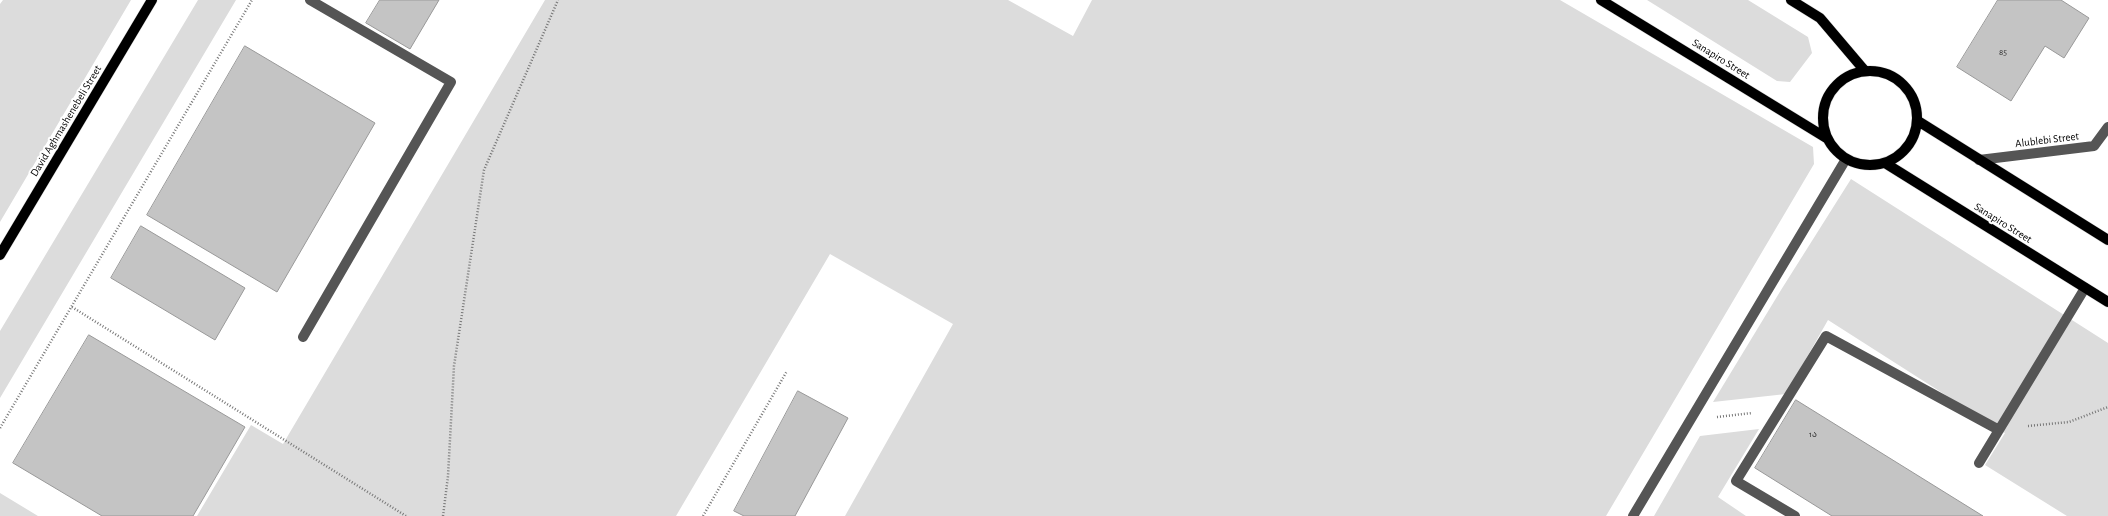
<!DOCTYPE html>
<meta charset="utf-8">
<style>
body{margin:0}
canvas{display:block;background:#fff}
</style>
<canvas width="2108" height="516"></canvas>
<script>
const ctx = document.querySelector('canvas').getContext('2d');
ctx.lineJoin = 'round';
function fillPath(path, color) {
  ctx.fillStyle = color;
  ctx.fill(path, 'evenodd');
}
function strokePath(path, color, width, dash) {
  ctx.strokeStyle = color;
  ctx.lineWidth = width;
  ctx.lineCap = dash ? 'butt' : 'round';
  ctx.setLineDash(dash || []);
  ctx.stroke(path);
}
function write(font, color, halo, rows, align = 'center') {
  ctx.font = font + ' "Alegreya Sans","Noto Sans Georgian",sans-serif';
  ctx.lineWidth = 4;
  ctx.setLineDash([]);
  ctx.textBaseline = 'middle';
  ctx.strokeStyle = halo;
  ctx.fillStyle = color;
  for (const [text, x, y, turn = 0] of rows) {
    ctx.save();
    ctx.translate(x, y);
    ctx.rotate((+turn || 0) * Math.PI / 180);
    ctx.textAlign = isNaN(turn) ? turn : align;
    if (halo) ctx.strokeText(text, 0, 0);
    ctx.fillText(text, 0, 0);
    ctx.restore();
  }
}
const green = new Path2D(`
 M3,0H131L0,222V4Z
 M198,0H236L0,398V331Z
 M545,0H1008L1073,36L1092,0H1560L1813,147L1814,164L1606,516H845L953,324L830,254L676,516H197L251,425L283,444Z
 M1647,0H1748L1808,37L1812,53L1790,82L1777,81Z
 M1851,179L2108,343V516H2067L1985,465L2005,433L1828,320L1786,394L1713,402L1781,290Z
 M1759,429L1718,497L1746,516H1654L1700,436Z
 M0,493L38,516H0Z`);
const building = new Path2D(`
 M380,0H439L410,49L366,23Z
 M1998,0H2061L2089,18L2064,58L2045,46L2011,101L1957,67Z
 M245,46L375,123L277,292L147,215Z
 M141,226L245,288L215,340L111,278Z
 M89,335L245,427L193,516H102L13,463Z
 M798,391L848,418L795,516H744L734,511Z
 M1796,400L1983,516H1832L1755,468Z`);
const path = new Path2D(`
 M72,307L406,516
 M1717,417L1752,413
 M2028,426L2069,422L2108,407
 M0,428L252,0
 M443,516L448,476L454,366L484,170L558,0
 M703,516L787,371`);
const minor = new Path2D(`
 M1979,160L2094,146L2108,127
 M303,337L451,82L310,0
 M1979,463L2085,288
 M1633,516L1846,159
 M1795,516L1736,481L1826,336L1999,430`);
const major = new Path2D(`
 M1601,0L1828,139
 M1791,0L1820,18L1865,71
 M1823 118a47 47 0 1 1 94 0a47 47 0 1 1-94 0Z
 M1918,121L2108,240
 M1885,163L2108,302
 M0,255L152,0`);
const numberNames = [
 ["85",2003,52],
 ["1ა",1813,434]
];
const streetNames = [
 ["Sanapiro Street",1721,59,32],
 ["David Aghmashenebeli Street",66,121,-59],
 ["Alublebi Street",2047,140,-7],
 ["Sanapiro Street",2003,223,32]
];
fillPath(green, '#dcdcdc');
fillPath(building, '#c4c4c4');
strokePath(building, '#999', 1);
strokePath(major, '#dbdbdb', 11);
strokePath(path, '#777', 2.5, [1, 2]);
strokePath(minor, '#555', 10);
strokePath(major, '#000', 10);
write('9px', '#313131', null, numberNames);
write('11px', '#000', '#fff', streetNames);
</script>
